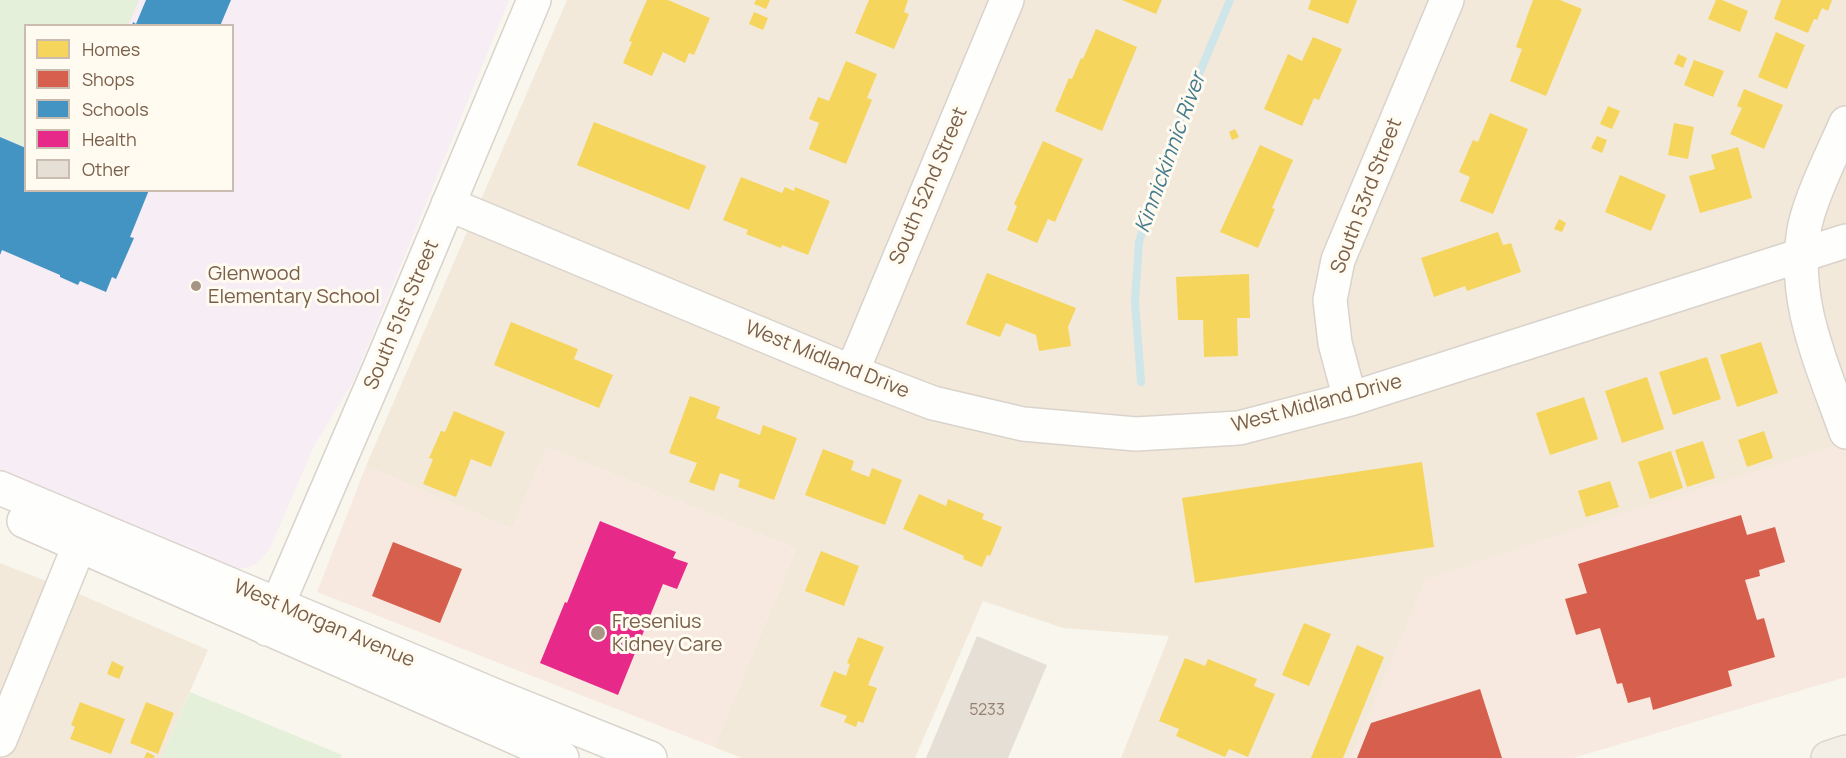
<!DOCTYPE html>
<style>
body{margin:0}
#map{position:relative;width:1846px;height:758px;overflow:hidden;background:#f9f6ee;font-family:Manrope,sans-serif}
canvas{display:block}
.legend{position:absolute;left:24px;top:24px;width:210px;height:168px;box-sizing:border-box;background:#fffbf1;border:2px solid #cabdaf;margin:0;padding:8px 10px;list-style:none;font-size:18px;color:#7a604b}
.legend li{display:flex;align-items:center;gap:12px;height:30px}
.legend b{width:30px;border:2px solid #cabdaf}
</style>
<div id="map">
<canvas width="1846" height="758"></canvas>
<ul class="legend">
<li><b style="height:16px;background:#f6d55c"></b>Homes</li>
<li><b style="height:16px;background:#d6604d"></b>Shops</li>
<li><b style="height:16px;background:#4393c3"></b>Schools</li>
<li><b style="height:16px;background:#e7298a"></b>Health</li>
<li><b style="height:16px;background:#e6dfd5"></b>Other</li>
</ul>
</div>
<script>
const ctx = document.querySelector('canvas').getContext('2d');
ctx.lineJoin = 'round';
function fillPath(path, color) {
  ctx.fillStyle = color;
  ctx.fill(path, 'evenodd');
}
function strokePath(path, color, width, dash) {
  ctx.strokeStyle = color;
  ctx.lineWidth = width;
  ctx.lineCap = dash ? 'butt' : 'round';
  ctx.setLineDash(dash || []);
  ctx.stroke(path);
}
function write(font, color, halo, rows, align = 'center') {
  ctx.font = font + ' Manrope,sans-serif';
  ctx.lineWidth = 6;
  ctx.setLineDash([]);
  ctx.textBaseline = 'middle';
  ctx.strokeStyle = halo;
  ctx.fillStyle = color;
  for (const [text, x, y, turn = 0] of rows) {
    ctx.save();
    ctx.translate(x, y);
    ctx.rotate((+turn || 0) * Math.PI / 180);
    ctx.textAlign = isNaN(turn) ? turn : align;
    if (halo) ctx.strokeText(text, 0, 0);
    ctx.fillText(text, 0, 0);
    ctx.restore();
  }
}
const residential = new Path2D(`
 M567,0H1846V443L1426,580L1351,758H1121L1169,636L1063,628L983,601L915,758H742L714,747L796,549L547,447L512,529L366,466Z
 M0,563L77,593L208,650L161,758H0Z`);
const commercial = new Path2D(`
 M1846,442V677L1573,758H1351L1425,580L1554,536Z
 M547,447L796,549L714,747L317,592L366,466L512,529Z`);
const education = new Path2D(`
 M0,0H509L353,382L315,444L269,550L257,563L250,567L233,569L223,565L0,472ZM26,26H232V190H26Z`);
const green = new Path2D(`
 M0,0H139L128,25L26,26L25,147L0,137Z
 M190,692L342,755L340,758H161Z`);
const homes = new Path2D(`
 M647,0H668L710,18L694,55L689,53L685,63L663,52L652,76L623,63L632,42L629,41Z
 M756,0H770L766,9L754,4Z
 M869,0H908L904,12L909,14L894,49L855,33Z
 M1122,0H1162L1156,14Z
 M1311,0H1357L1348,24L1308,9Z
 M1533,0H1560L1582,9L1546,96L1510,81L1522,49L1516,47Z
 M1716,0H1722L1748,11L1740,32L1708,19Z
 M1781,0H1832L1828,11L1822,8L1817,20L1814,19L1808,33L1774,19Z
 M754,12L768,18L763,30L749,24Z
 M1096,29L1137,47L1102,131L1055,111L1069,78L1072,79L1081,58L1083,59Z
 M1776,32L1805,45L1787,89L1758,77Z
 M1313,37L1342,49L1319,100L1314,98L1302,126L1264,109L1288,54L1302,61Z
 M1678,54L1687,58L1683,68L1674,64Z
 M1694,60L1724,71L1713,97L1684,85Z
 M846,61L877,74L867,98L872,100L846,164L809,149L819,123L809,119L818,97L829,101Z
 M1744,89L1783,105L1764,149L1730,134L1742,108L1737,106Z
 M1608,106L1620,111L1612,129L1600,124Z
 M1490,113L1528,129L1493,214L1460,201L1470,177L1459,172L1473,140L1478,142Z
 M594,122L706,166L689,210L577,165Z
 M1674,123L1694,127L1688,159L1668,155Z
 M1235,129L1239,137L1232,140L1229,132Z
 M1597,136L1607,140L1602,153L1591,148Z
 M1043,141L1083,159L1055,222L1048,219L1037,243L1007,230L1017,206L1014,204Z
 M1260,145L1293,160L1272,208L1275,209L1258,248L1220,232Z
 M1738,147L1752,198L1700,213L1689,176L1715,169L1711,155Z
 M1620,175L1666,195L1651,231L1605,212Z
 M741,177L782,193L785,187L794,191L795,187L830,201L808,255L782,245L781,248L746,234L748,230L723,220Z
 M1559,219L1566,223L1562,232L1554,229Z
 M1498,232L1503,245L1511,243L1521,272L1467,291L1465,286L1434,297L1421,258Z
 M987,273L1076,308L1068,327L1071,346L1039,351L1036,335L1006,323L1000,337L966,324Z
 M1249,274L1250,318H1237L1238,356L1204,357L1203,320H1178L1176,277Z
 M511,322L578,349L574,359L613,375L599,408L494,365Z
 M1761,342L1778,393L1737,407L1720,355Z
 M1707,357L1721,399L1673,415L1659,372Z
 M1647,377L1664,429L1622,443L1605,391Z
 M690,396L720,407L716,418L760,435L763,425L797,438L774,500L738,487L740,480L720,473L714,491L689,482L697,463L669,453Z
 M1584,397L1598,439L1550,455L1536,413Z
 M454,411L505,432L491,467L471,459L456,497L423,484L433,459L429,458L441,431L445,432Z
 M1764,431L1773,458L1747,467L1738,440Z
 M1703,441L1715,478L1687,487L1675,450Z
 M823,449L854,461L851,470L869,477L872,468L902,480L885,525L805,495Z
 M1671,451L1683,488L1650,499L1638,462Z
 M1422,462L1434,547L1195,583L1182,498Z
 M1610,481L1619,507L1586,517L1578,491Z
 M919,494L946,506L948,499L984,514L982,519L1002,527L990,556L987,555L982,567L963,559L964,556L903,529Z
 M821,551L859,566L844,606L805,591Z
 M1304,623L1331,634L1309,686L1282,675Z
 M858,637L884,647L868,685L877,688L863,723L858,721L856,727L844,722L847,716L820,706L834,671L846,676L850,664L847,663Z
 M1357,645L1384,657L1343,758H1311Z
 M1185,658L1205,666L1208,659L1257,679L1254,686L1275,694L1248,757L1229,749L1225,757L1176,736L1179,729L1159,721Z
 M112,661L124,667L119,679L107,674Z
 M80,702L125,719L111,754L70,739L75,727L71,725Z
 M146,702L174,713L158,754L130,743Z
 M147,752L155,756L154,758H144Z`);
const shops = new Path2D(`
 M1741,515L1747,535L1775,527L1785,562L1759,570L1760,576L1745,580L1757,620L1764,618L1775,657L1728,671L1732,686L1653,710L1650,697L1628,703L1622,683L1617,684L1600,628L1576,635L1565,599L1587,593L1578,564Z
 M393,542L462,569L440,623L372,596Z
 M1480,689L1502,758H1357L1371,723Z`);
const schools = new Path2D(`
 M146,0H231L220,26H132L133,22L136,24Z
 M0,137L26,148V190H149L130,237L134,238L116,279L112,277L106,292L80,281L78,285L60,277V275L2,250L0,255Z`);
const health = new Path2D(`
 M600,521L676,552L673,558L688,563L677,589L663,584L618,695L540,663L565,602L567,603Z`);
const stream = new Path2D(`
 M1141,382L1135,301L1139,242L1169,146L1230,0`);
const building = new Path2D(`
 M977,636L1047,665L1008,758H926Z`);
const minor = new Path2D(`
 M1846,123C1833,153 1812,194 1805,225C1790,298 1822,364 1846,432
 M448,204L852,372L933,403L1023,424L1136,434L1239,428L1350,399L1846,241
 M852,372L1007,0
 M1350,399L1335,343L1330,300L1338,260L1447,0
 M0,488L496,696L650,758
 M24,521L562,758
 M267,629L383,360L534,0
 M0,740L79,546`);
const major = new Path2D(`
 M1828,758L1846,752`);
const markers = [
 [196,286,6,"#a69484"],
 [598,633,8,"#a69484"]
];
const numberNames = [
 ["5233",987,711]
];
const streetNames = [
 ["South 52nd Street",929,186,-67],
 ["South 53rd Street",1367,196,-69],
 ["South 51st Street",402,315,-67],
 ["West Midland Drive",827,360,22],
 ["West Midland Drive",1317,404,-15],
 ["West Morgan Avenue",324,624,23]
];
const poiNames = [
 ["Glenwood",208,274],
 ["Elementary School",208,297],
 ["Fresenius",612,622],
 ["Kidney Care",612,645]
];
const waterNames = [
 ["Kinnickinnic River",1171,153,-70]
];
fillPath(residential, '#f2e9db');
fillPath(commercial, '#f7e9df');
fillPath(education, '#f6edf5');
fillPath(green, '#e4f0d9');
fillPath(homes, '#f6d55c');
fillPath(shops, '#d6604d');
fillPath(schools, '#4393c3');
fillPath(health, '#e7298a');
strokePath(stream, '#cee5ea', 8);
fillPath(building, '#e6dfd5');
strokePath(minor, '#d9d3cc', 36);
strokePath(major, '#dad3ca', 36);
strokePath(minor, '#fefefc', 33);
strokePath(major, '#f3efe6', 33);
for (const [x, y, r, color] of markers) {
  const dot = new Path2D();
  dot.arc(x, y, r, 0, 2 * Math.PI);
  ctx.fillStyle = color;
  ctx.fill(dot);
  strokePath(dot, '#fffbf1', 2);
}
write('16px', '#978270', null, numberNames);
write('20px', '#7a604b', '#fffbf1', streetNames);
write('20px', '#7a604b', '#fffbf1', poiNames, 'left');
write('italic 21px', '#437a8e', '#fffbf1', waterNames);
</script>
